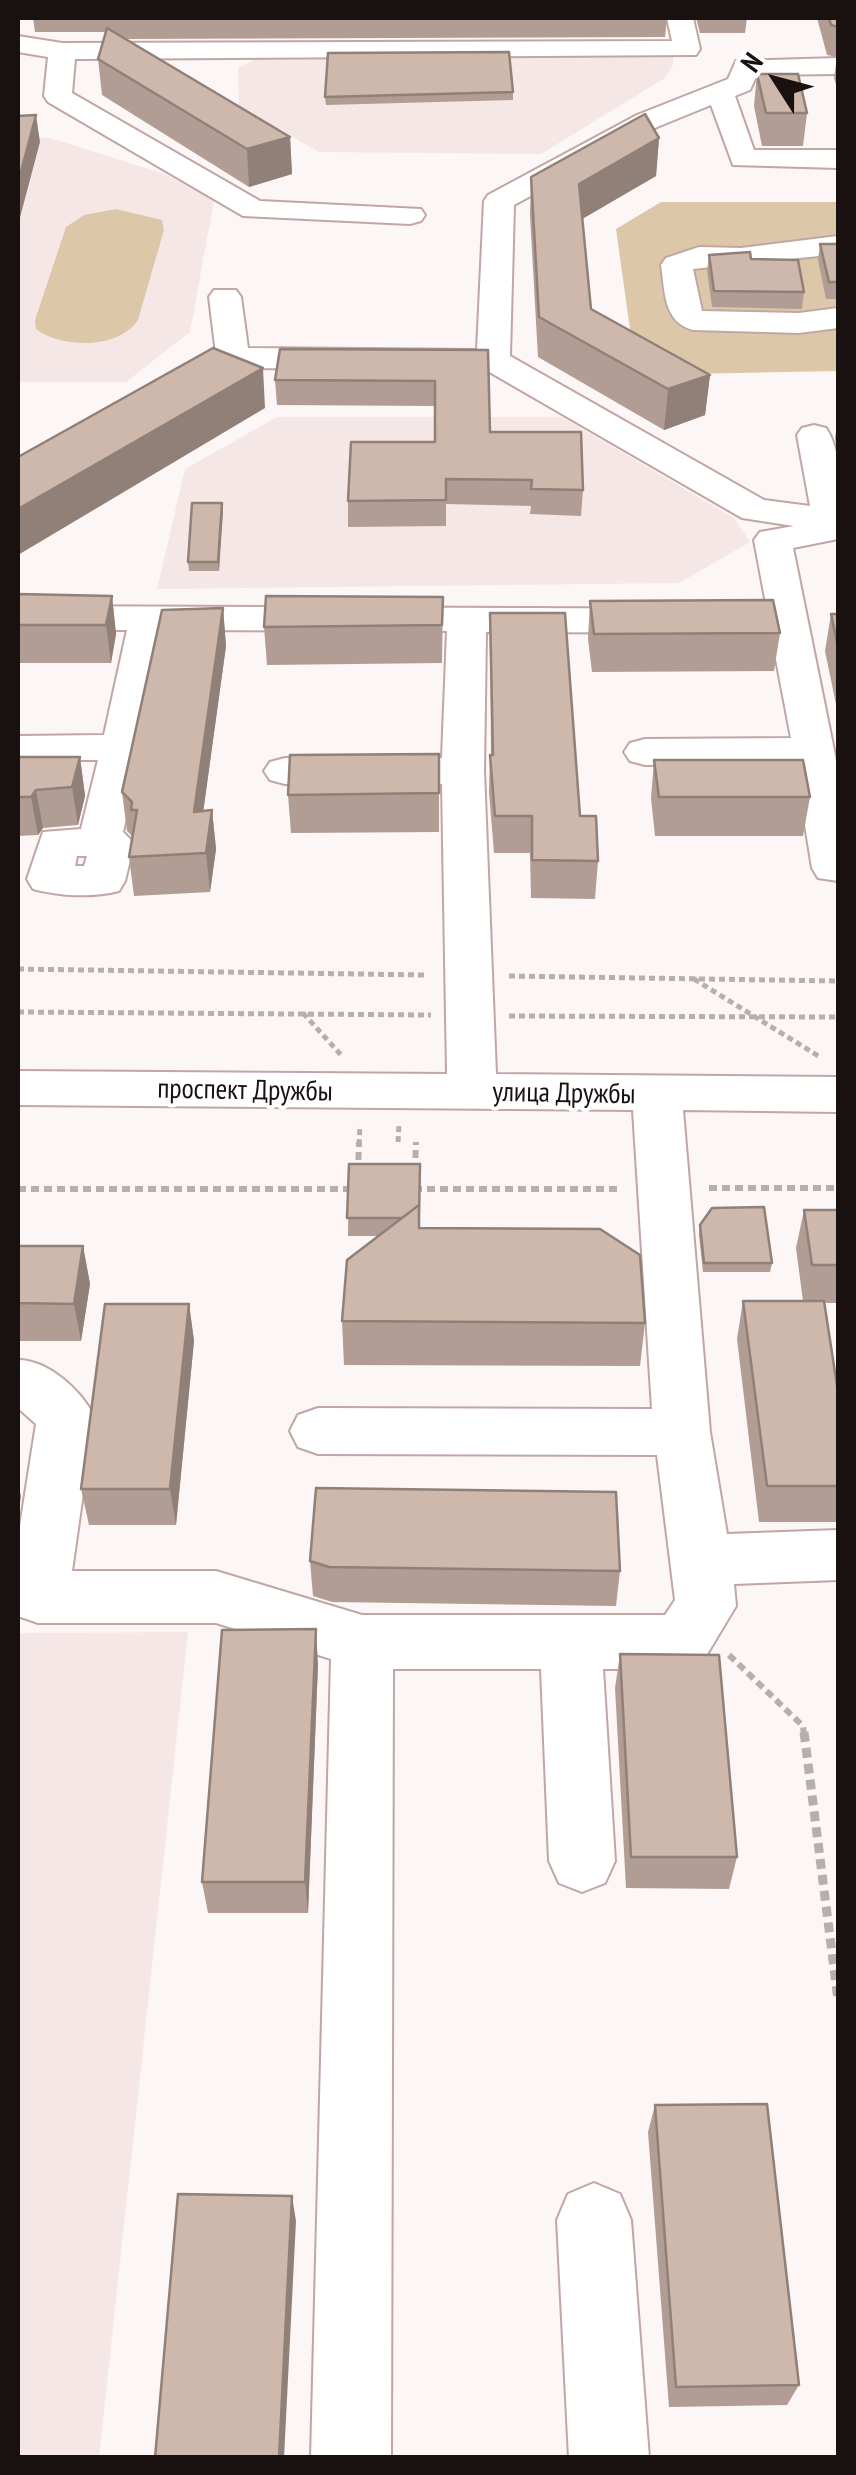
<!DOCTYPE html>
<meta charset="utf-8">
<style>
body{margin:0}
#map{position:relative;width:856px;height:2475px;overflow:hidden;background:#fcf6f6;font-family:"PT Sans Narrow",sans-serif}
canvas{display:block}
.frame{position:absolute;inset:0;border:20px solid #191010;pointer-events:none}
.north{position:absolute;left:726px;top:30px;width:100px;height:100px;-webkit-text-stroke:8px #fff;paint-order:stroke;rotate:306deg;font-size:28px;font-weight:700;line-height:40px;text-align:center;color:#191010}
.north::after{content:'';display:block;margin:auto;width:35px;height:45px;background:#191010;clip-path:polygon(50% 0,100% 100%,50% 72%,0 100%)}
</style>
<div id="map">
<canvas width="856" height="2475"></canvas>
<div class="frame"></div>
<div class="north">N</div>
</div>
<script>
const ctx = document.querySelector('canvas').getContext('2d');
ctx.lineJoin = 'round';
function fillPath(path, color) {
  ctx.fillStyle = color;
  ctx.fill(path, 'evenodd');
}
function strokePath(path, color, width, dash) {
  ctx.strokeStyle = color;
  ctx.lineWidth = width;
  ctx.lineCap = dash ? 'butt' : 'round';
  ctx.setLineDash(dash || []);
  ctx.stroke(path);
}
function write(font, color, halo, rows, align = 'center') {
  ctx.font = font + ' "PT Sans Narrow",sans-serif';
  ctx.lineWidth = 8;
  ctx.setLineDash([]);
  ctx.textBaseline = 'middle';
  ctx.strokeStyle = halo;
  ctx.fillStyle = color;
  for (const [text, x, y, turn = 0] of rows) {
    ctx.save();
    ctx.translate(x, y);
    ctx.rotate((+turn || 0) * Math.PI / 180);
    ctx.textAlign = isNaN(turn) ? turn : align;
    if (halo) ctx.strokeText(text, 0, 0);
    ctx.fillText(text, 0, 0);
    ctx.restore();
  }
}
const built = new Path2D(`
 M673,53V65L665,78L541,154L319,152L239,107L238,68L258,58Z
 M18,138H50L165,174L214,200L190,332L126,382H18Z
 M277,417H562L734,518L750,542L679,583L157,589L185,469Z
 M188,1632L99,2457H18V1633Z`);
const green = new Path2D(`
 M661,202H838V371L685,374L632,344L616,229Z
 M116,209L162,220L164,230L138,320C119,349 62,349 36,329L35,320L66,227L84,215Z`);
const pathFar2 = new Path2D(`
 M18,969L426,975
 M509,976L838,981
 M694,979L820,1057
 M18,1012L431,1015
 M303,1013L342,1056
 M509,1016L838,1017
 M398,1142L399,1123
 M359,1145L360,1125`);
const pathFar1 = new Path2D(`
 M415,1171L416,1142
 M358,1173L359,1142
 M709,1188H838
 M18,1189H356
 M414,1189H621
 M729,1655L803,1726L804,1735`);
const path = new Path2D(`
 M804,1732L838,2000`);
const minor = new Path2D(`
 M667,18H693L700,49L696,55L75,59L72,93L260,201L421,209L425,215L421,221L410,224L243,216L48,102L44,96L48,57L18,52V36L62,43L672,41Z
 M838,58V74L757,75L750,90L735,96L754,150H838V168L733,165L711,105L657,127L514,205L510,356L764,500L810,506L797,435L802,428L814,425L826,428C846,457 838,506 838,539L793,548L838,770V881L818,878L812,868L795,763L645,765L630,761L624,752L630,743L645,739L791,738L771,633L486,632L484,771L496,1074L838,1077V1112L683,1110L710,1432L727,1534L838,1530V1580L734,1584L736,1606L703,1661L681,1669H603L615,1861L605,1883L582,1892L559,1883L549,1861L541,1669H393L391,2458H311L331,1659L216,1623H38L18,1616V1539L36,1424L18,1408V1360C48,1360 81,1390 94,1416L72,1571H216L362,1615H665L675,1600L657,1455L318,1454L298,1447L290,1431L298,1415L318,1408L652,1409L633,1110L18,1105V1071L447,1074L442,784H285L270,780L264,771L270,762L285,758H442L447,631L166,630L123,832L134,843L125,881L119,891C92,898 60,896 33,889L27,879L43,832L81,829L98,760H18V736L104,735L127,630H18V606L767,609L754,540L760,532L794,526L742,518L486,370L240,368L188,397H164L159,390L164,383L216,354L209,297L214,290H236L241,297L248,348L477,350L484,201L488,195L637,115L728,79L736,61ZM77,856H87L84,866H75Z
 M838,236V254L693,269L702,311L799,313L838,308V328L799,333L693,330C663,322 665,291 661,265L666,258L699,247L741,248Z
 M594,2183L620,2194L631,2220L649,2458H569L557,2220L568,2194Z`);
const wall = new Path2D(`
 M33,18H667L665,37L125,39L290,137L292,174L249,187L102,95L98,59L106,32H35Z
 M696,18H747L745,33H700Z
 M817,18H838V91L834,78L837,57L827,55Z
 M757,74L807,113L803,146H762L754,106Z
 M513,92V100L326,105L325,97Z
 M659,138L656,176L582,219L591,309L710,375L705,415L664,430L538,357L530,215L531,177Z
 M820,244H838V299H826L818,260Z
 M709,255L751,259L804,292L802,309L712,307L707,271Z
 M488,350L490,432L583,490L581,516L530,514L531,506L446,504V526L348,527V501L435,442V406L277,405L275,380Z
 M838,418V455L835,438Z
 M222,503L219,571H189L188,562Z
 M18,594L112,596L116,634L111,663H18Z
 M443,597L442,663L267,665L264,627Z
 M590,601L780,633L774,671L592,672L588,639Z
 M223,608L226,646L203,811L212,810L216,849L210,892L134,896L129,857L132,836L127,831L122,792Z
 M490,613L598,861L595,899L531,898L530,853H494L489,792L490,755H491Z
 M831,614H838V714L825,651Z
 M439,754V832L291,833L288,795Z
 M18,757H80L85,796L78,825L43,828L38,835L18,836Z
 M654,760L810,797L803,836H655L651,798Z
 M349,1164L419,1228L645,1323L640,1366L344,1365L342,1321L379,1236H348Z
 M804,1210H838V1303H824L838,1392V1522H759L737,1339L743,1301H803L796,1248Z
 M700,1225L772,1263L770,1272H703L699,1235Z
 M18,1246H83L90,1284L81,1341H18Z
 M189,1304L194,1341L176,1525H89L81,1489Z
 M310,1561L620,1571L616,1606L332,1602L313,1596Z
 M620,1654L737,1857L729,1889L626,1888L615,1688Z
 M318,1664L308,1913H208L202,1882Z
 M655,2105L799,2385L787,2405L669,2407L648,2132Z`);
const shadedWall = new Path2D(`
 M36,115L40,142L18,225V183Z
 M290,137L292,174L249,187L247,149Z
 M659,138L656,176L577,222L579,184Z
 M263,368L265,408L18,555V509Z
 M710,375L705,415L664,430L668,389Z
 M222,503L223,512L219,571L218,562Z
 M112,596L116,634L111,663L106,625Z
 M223,608L226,646L198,850L194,812Z
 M80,757L85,796L78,825L72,787Z
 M36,790L43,828L38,835L31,797Z
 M212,810L216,849L210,892L206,853Z
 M83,1246L90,1284L81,1341L74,1304Z
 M189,1304L194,1341L176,1525L170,1489Z
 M19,1488L21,1496L18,1518V1494Z
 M316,1629L318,1664L308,1913L305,1882Z
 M292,2196L296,2221L284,2458H279Z`);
const building = new Path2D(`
 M829,18H838V27L831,25Z
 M107,28L290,137L247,149L98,59Z
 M509,52L513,92L325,97L328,53Z
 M757,74H798L807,113H766Z
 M645,114L659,138L579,184L591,309L710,375L668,389L539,317L531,177Z
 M36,115L18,183V116Z
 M820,244H838V282H829Z
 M750,252L751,259L798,260L804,292L714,291L709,255Z
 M213,348L263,368L18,509V457Z
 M280,349L488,350L490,432H581L583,490L531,489L532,480L446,479V500L348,501L351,442H435V381L275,380Z
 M192,503H222L218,562H188Z
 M18,594L112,596L106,625H18Z
 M266,596L443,597L442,625L264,627Z
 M773,600L780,633L594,634L590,601Z
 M223,608L194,812L212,810L206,853L129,857L137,810H131L132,802L122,792L162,610Z
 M490,613H565L580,816H596L598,861L532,860V816H495L490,755H493Z
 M831,614H838V647Z
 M439,754V793L288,795L290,755Z
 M18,757H80L72,787L36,790L31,797H18Z
 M654,760H803L810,797H659Z
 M349,1164H420L419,1218V1205L402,1218H347Z
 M419,1205V1228L600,1229L640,1255L645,1323L342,1321L347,1260Z
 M764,1207L772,1263H704L700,1225L712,1208Z
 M804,1210H838V1265H812Z
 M18,1246H83L74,1304L18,1303Z
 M743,1301H824L838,1392V1486H767Z
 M105,1304H189L170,1489H81Z
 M316,1488L616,1492L620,1571L329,1567L310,1561Z
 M316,1629L305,1882H202L222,1630Z
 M620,1654L719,1655L737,1857H631Z
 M767,2104L799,2385L676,2387L655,2105Z
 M178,2194L292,2196L279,2458H155Z`);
const streetNames = [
 ["проспект Дружбы",245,1091,1],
 ["улица Дружбы",564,1094,1]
];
fillPath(built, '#f6e7e7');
fillPath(green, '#dcc8a9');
strokePath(minor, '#c1a6a4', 4);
strokePath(pathFar2, '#b6afaf', 5, [6, 4]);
strokePath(pathFar1, '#b6afaf', 6, [8, 5]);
strokePath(path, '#b6afaf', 9, [10, 6]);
fillPath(minor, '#fff');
fillPath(wall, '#b19d93');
fillPath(shadedWall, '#908078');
fillPath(building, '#ceb7ab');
strokePath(building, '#908078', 2.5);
write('28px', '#191010', '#fff', streetNames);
</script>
